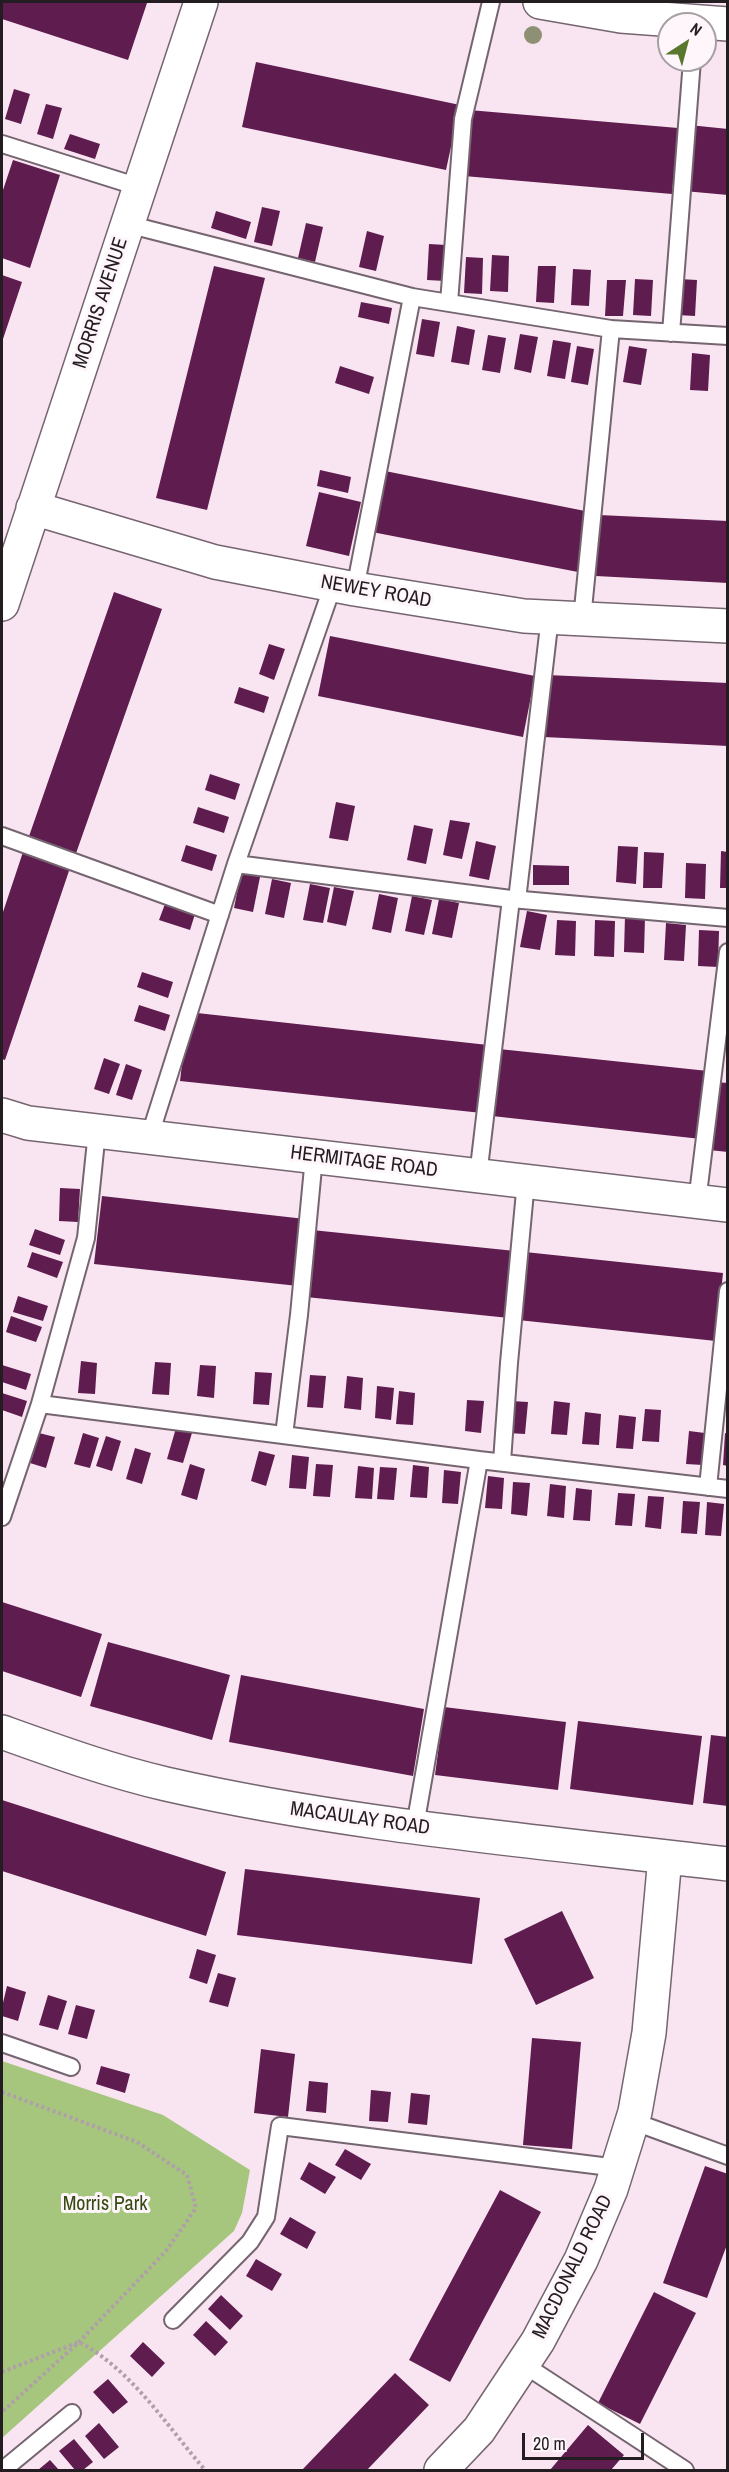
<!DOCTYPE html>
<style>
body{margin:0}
#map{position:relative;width:729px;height:2472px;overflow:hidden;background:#f9e5f2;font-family:"Archivo Narrow",sans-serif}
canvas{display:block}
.frame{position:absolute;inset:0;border:3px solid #231c21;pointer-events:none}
.north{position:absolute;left:657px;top:12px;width:60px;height:60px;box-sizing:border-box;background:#fef6fb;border:2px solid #a69fa4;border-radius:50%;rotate:36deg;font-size:16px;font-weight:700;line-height:24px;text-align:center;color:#231c21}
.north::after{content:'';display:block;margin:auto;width:21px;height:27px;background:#5a782d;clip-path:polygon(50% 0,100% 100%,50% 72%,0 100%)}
.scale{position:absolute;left:522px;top:2433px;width:122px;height:27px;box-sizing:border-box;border:3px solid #231c21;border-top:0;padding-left:8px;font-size:18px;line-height:21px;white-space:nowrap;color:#231c21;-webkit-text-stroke:4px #fef6fb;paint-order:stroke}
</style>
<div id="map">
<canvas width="729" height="2472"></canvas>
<div class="frame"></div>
<div class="north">N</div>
<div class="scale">20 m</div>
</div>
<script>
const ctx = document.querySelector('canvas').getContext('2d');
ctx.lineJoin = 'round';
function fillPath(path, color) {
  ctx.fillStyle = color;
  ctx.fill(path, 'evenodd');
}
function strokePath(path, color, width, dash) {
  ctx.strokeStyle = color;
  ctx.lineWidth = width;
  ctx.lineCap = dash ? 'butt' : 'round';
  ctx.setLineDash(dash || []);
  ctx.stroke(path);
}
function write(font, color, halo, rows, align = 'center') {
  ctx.font = font + ' "Archivo Narrow",sans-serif';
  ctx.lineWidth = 6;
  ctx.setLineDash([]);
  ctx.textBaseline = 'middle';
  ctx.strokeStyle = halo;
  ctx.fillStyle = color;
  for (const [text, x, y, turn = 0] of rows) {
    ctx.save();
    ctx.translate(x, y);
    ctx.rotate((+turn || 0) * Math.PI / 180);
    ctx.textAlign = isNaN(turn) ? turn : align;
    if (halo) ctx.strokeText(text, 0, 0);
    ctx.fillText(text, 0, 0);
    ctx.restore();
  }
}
const green = new Path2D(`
 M2,2061L163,2115L250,2170L242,2213L234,2231L2,2438Z`);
const building = new Path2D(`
 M2,2H141L147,3L128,60L2,19Z
 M256,62L460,105L446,170L242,127Z
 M14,89L30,94L21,124L5,119Z
 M46,104L62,108L53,139L37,134Z
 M469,110L678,128L672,194L464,176Z
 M689,125L728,129V195L684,191Z
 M70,134L100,144L95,159L64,149Z
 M13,160L60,175L30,268L2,258V193Z
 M262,207L280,211L272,246L254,242Z
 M216,211L251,222L246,239L211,228Z
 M306,223L323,227L315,262L298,258Z
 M367,231L384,236L376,271L359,267Z
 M429,244L446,245L445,281L427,280Z
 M492,255L509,256L508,292L490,291Z
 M466,257L483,258L482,294L464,293Z
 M214,266L265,278L207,510L156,498Z
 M538,266H556L554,303L536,302Z
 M573,269L591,270L589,306L571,305Z
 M2,275L22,282L2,342Z
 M635,279L653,280L651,316L633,315Z
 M679,279L697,280L695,316L677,315Z
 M607,280H626L623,316H605Z
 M361,302L392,308L389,324L358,317Z
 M422,319L440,322L434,357L416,354Z
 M457,326L475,330L469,365L451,362Z
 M520,334L538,337L531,373L514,369Z
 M488,335L506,338L500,373L482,370Z
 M553,340L571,343L565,379L547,376Z
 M577,346L594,349L588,385L571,382Z
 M629,346L647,349L641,385L623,382Z
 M692,353L710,355L708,391L690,390Z
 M340,366L374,377L369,394L335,383Z
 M320,470L351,477L348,493L317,486Z
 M385,471L590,512L578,572L372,532Z
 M319,492L361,502L349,556L306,546Z
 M599,515L728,521V583L596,576Z
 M114,592L162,609L74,859L27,842Z
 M330,636L535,676L523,737L318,696Z
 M269,644L285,649L274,680L259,674Z
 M547,675L728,683V746L544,737Z
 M239,687L269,697L264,713L234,703Z
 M210,774L240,784L235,800L205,790Z
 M336,802L355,806L348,841L329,838Z
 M198,807L229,817L224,833L193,823Z
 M450,820L470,823L462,859L443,855Z
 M414,825L433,829L426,864L407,860Z
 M476,841L496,846L489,880L469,876Z
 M186,845L217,855L212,871L181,861Z
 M618,846L638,847L636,884L616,882Z
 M24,849L71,865L5,1060L2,1059V915Z
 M721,851L728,852V888H720Z
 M644,852L664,853L662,888H643Z
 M686,863L706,864L705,899L685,898Z
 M533,865L569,866V885H533Z
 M241,873L260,877L253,912L234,908Z
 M272,879L291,883L284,918L265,914Z
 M310,884L330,888L323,923L303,920Z
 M334,887L354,891L346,926L327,922Z
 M379,894L398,898L391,933L372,929Z
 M412,896L432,900L424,935L405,931Z
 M439,899L459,903L452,938L432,934Z
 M165,904L195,914L190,930L159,920Z
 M527,911L547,915L540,950L520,947Z
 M625,916L645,917L644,953L624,952Z
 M557,920L576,921L575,956L555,955Z
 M595,920L615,921L614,957L594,956Z
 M666,923L686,925L684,961L664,960Z
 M699,930L719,931L718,967L698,966Z
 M142,972L173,982L168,998L137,987Z
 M139,1005L170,1015L165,1031L134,1021Z
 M197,1013L488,1045L482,1113L180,1081L184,1048Z
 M499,1049L708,1071L701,1139L492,1116Z
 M104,1058L120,1064L109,1094L94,1089Z
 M126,1064L142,1070L132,1100L116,1095Z
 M716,1082L728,1083V1152L709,1150Z
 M60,1188L80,1189L78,1222L59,1221Z
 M102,1196L305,1219L298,1286L94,1264Z
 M35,1229L65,1240L60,1255L29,1245Z
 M312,1230L515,1251L509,1318L306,1297Z
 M32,1252L63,1262L57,1278L27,1267Z
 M525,1252L723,1273L716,1341L518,1320Z
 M18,1296L48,1306L43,1321L13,1312Z
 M11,1316L42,1327L36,1342L6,1332Z
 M81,1361L97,1363L95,1394L78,1393Z
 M155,1362L171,1363L169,1395L152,1394Z
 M2,1365L31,1374L26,1390L2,1382Z
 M200,1365L216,1366L214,1398L197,1396Z
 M255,1372L272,1373L269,1405L253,1404Z
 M310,1375L326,1376L323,1408L307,1407Z
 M347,1376L363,1378L361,1410L344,1408Z
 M377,1386L394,1388L391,1420L375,1418Z
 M399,1391L415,1393L413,1425L396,1424Z
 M2,1393L27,1401L22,1417L2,1410Z
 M467,1400L484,1401L481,1433L465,1431Z
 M511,1401L528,1402L525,1434L508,1433Z
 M554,1401L570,1403L567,1435L551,1434Z
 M645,1409L661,1410L659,1442L642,1441Z
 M585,1412L601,1414L599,1445L582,1444Z
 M619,1415L636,1417L633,1449L616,1448Z
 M176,1428L192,1433L183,1463L167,1459Z
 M689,1431L705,1433L703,1465L686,1464Z
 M39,1433L55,1437L46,1468L30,1463Z
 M83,1433L99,1438L90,1468L74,1464Z
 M725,1433L728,1434V1466L723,1465Z
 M106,1436L121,1441L112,1471L96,1466Z
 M135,1448L151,1453L142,1484L126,1479Z
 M259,1451L275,1455L266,1486L251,1481Z
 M292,1455L309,1457L306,1489L289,1488Z
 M190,1464L205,1469L197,1500L181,1495Z
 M316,1464L333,1465L330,1497L313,1496Z
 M413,1465L429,1467L427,1498L410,1497Z
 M358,1466L374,1468L372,1499L355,1498Z
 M380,1467L397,1468L394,1500L377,1499Z
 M444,1470L461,1472L458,1504L442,1503Z
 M488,1476L504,1478L502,1509L485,1508Z
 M513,1482L530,1483L527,1516L511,1514Z
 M550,1484L566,1486L564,1518L547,1516Z
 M576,1488L592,1490L590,1521L573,1520Z
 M618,1493L635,1494L632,1526L615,1525Z
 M648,1496L664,1497L661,1529L645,1527Z
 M683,1501L700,1502L697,1534L681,1533Z
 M707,1502L724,1504L721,1536L705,1535Z
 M2,1602L102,1634L81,1697L2,1671Z
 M108,1642L230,1675L212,1740L90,1706Z
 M241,1675L424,1709L413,1776L229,1742Z
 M444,1707L566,1722L558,1790L435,1775Z
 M578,1721L702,1736L693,1805L570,1789Z
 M711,1735L728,1737V1806L703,1803Z
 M2,1800L226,1872L206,1936L2,1871Z
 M245,1869L480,1898L472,1964L237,1935Z
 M562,1911L594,1978L536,2005L504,1939Z
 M197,1949L216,1955L207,1984L189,1978Z
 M218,1973L236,1978L228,2007L209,2002Z
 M7,1986L26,1992L18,2021L2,2016V2007Z
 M48,1995L67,2001L58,2030L39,2025Z
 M76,2005L95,2010L87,2039L68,2034Z
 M532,2038L581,2042L572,2149L523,2145Z
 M261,2049L295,2054L288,2117L254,2113Z
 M101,2066L130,2074L125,2093L96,2084Z
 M309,2081L328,2083L326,2113L306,2111Z
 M371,2090L391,2092L388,2122L369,2121Z
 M411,2093L430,2095L427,2125L408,2123Z
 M345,2149L371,2164L361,2180L335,2165Z
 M309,2162L336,2177L325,2194L300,2179Z
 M705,2166L728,2174V2242L707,2298L663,2283Z
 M500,2190L541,2212L450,2382L409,2360Z
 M290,2217L316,2232L307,2249L280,2234Z
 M256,2259L282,2274L272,2291L246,2276Z
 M654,2292L696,2313L640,2424L598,2403Z
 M221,2295L243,2316L230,2330L208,2309Z
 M206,2321L228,2342L215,2356L193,2335Z
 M143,2342L165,2363L152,2377L130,2356Z
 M395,2373L429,2405L367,2470H302Z
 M108,2379L128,2402L113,2414L93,2392Z
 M99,2423L119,2447L104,2459L85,2436Z
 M588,2425L624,2455L611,2470H550Z
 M74,2439L93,2462L83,2470H75L59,2451Z
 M50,2460L59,2470H38Z`);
const path = new Path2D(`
 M2,2092L137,2142L187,2175L196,2208L166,2251L79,2342L2,2412
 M2,2372L79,2342C132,2370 167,2426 205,2470`);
const lane = new Path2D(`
 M2,144L139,187
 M127,224L412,297
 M449,303L463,119L491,2
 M671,333L692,60
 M355,589L412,297L611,329
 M582,619L611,329L728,336
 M2,836L220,915
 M236,864L511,899L728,918
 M517,900L550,617
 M149,1138L236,864L333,585
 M478,1176L511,899
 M697,1202L728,952
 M40,1404L86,1238L97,1131
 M284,1435L299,1315L314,1157
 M502,1462L509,1363L526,1181
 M708,1487L728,1291
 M2,1517L40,1404L479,1460
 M415,1826L479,1460L728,1489
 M2,2043L71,2067
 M632,2121L728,2156
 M173,2320L250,2242L266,2217L280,2126L618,2168
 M523,2364L685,2470
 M3,2470L72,2413`);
const street = new Path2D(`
 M33,508L215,562L355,589L524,616L728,626
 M2,604L201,2
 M2,1115L28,1123L728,1205
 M2,1732C55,1751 110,1771 166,1784C350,1826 540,1841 728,1864
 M441,2470L479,2430L538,2341L581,2260L611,2189L635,2112L649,2033L665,1857`);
const highway = new Path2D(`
 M540,2L621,16L728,24`);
const trees = [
 [533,35]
];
const streetNames = [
 ["MORRIS AVENUE",101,303,-72],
 ["NEWEY ROAD",376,592,10],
 ["HERMITAGE ROAD",364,1162,7],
 ["MACAULAY ROAD",360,1819,8],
 ["MACDONALD ROAD",573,2267,-64]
];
const parkNames = [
 ["Morris Park",105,2205]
];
fillPath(green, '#a6c67d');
fillPath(building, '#5f1c4f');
strokePath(lane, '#756570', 20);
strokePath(street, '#756570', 36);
strokePath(highway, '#756570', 36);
strokePath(path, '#ae9fa9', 4, [3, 3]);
strokePath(lane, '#fff', 16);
strokePath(street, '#fff', 33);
strokePath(highway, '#fff', 33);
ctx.fillStyle = '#8d9075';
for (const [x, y] of trees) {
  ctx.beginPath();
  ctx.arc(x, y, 9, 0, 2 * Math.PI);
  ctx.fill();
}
write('20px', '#231c21', '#fef6fb', streetNames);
write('20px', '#344a0e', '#fef6fb', parkNames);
</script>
